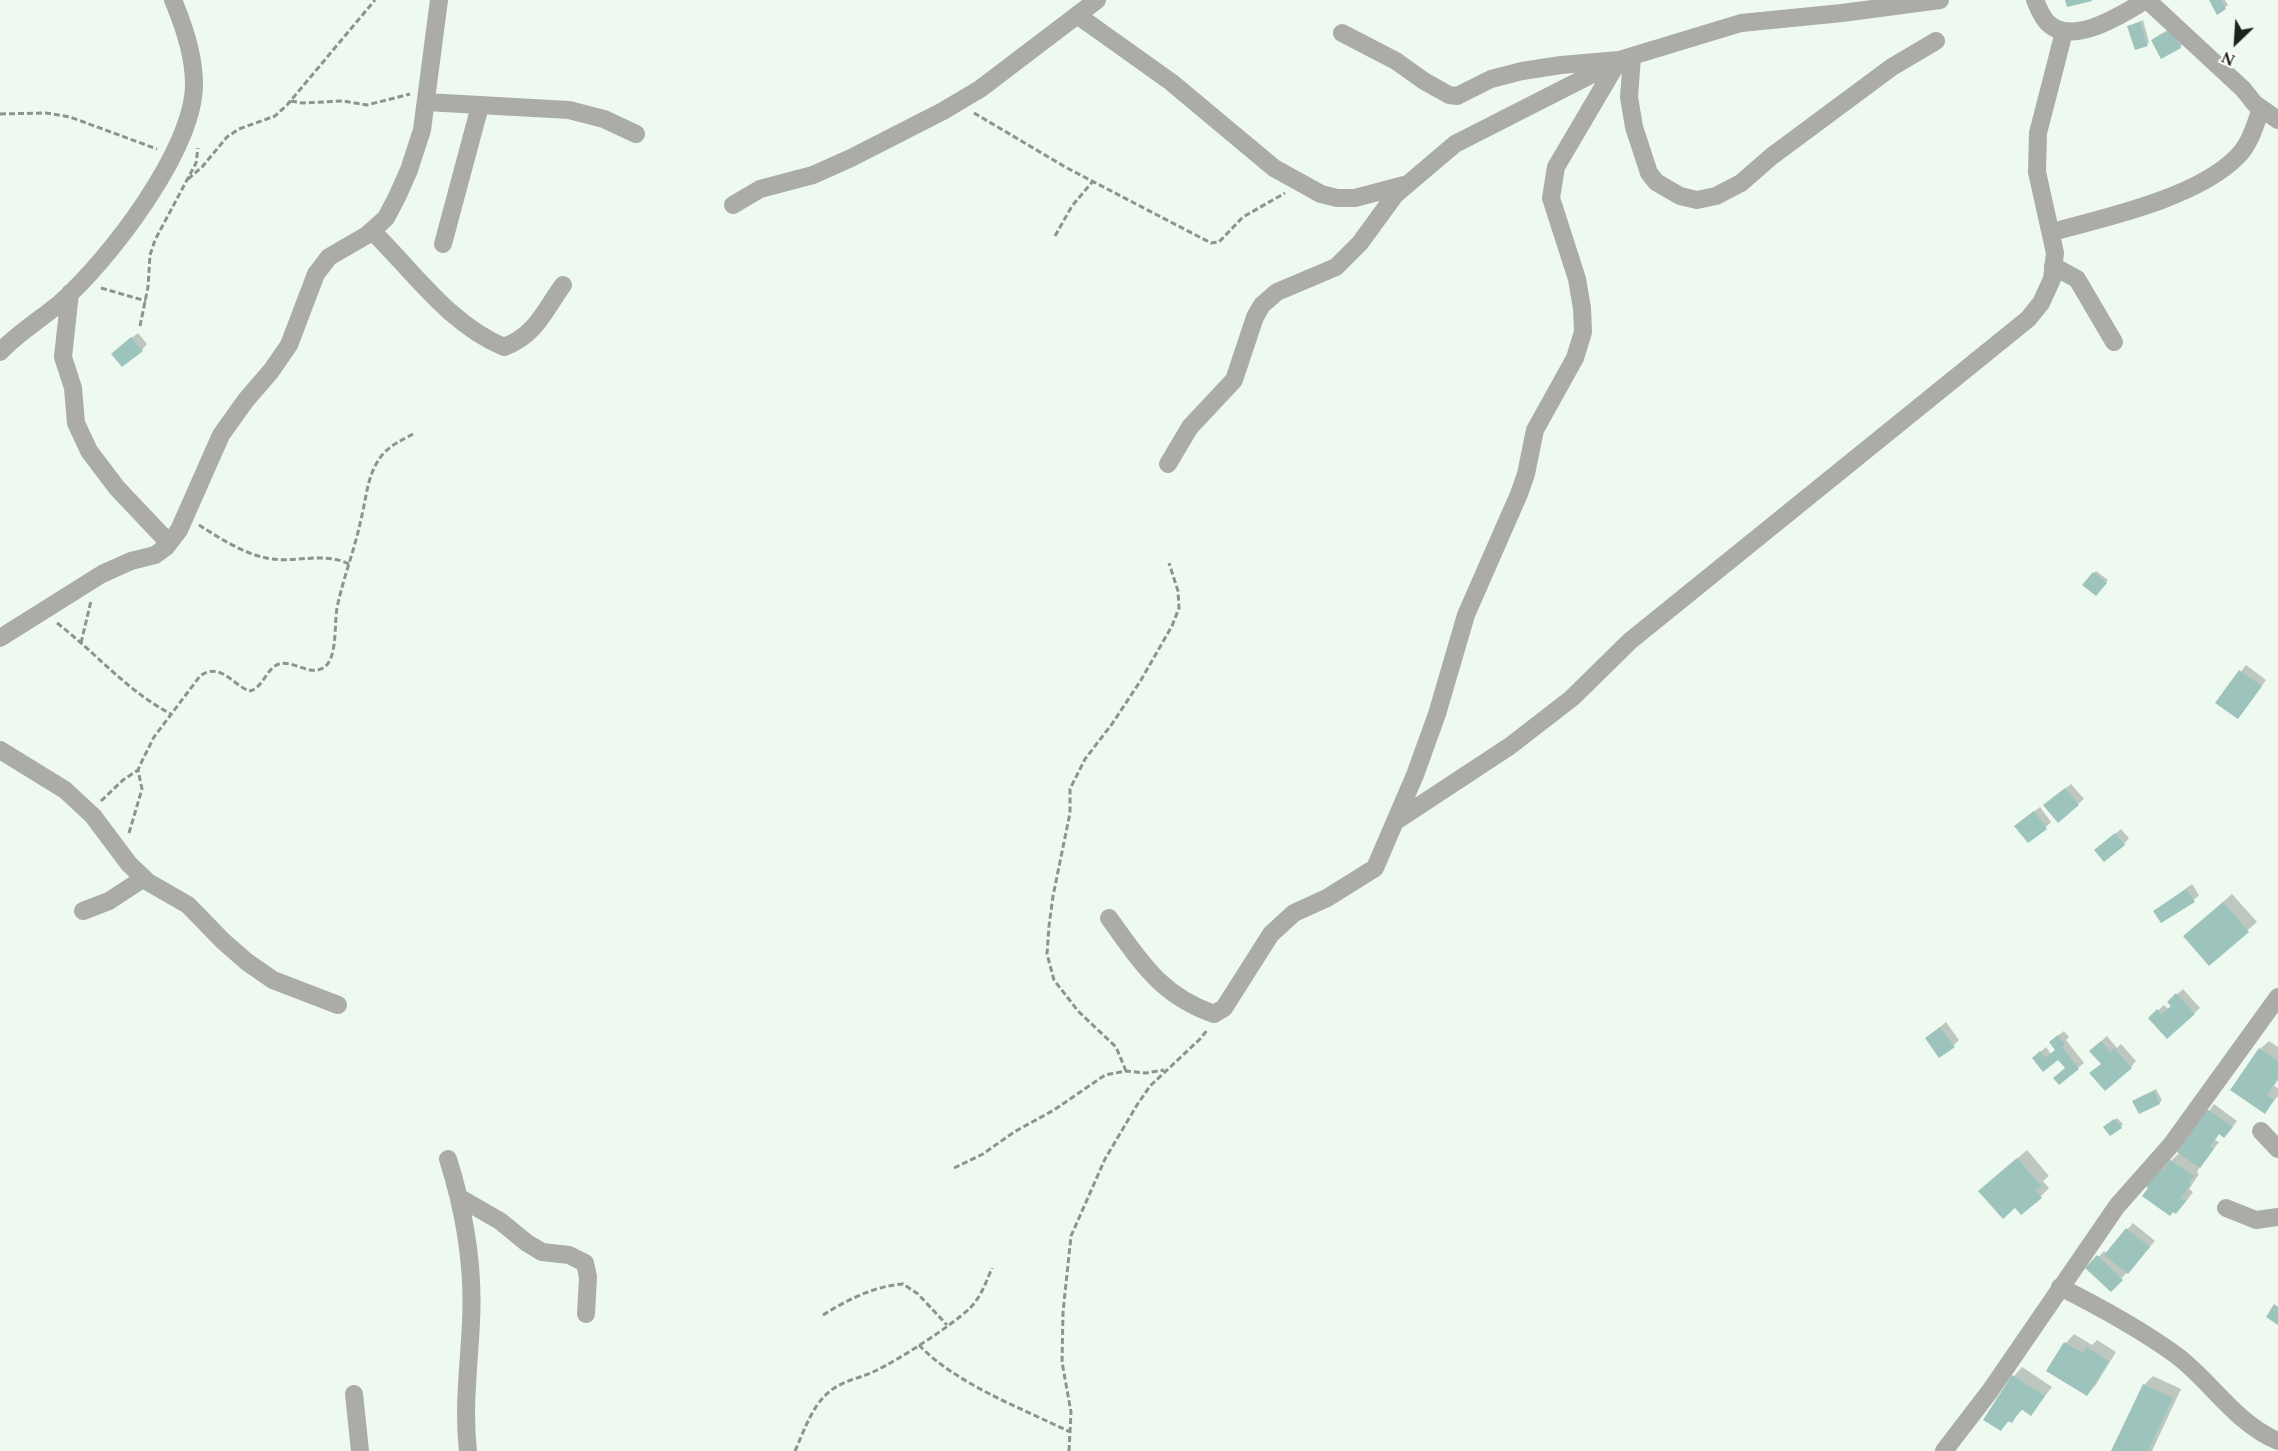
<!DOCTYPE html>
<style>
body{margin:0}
#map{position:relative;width:2278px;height:1451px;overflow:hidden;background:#eef9ef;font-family:Spectral,serif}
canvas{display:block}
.north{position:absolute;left:2206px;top:12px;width:60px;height:60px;-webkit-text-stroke:4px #fff;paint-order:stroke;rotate:205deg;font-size:16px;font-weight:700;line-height:24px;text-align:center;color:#1e221e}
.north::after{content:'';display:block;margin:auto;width:21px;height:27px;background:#1e221e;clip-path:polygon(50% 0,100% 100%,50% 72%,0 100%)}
</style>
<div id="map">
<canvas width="2278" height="1451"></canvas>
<div class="north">N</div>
</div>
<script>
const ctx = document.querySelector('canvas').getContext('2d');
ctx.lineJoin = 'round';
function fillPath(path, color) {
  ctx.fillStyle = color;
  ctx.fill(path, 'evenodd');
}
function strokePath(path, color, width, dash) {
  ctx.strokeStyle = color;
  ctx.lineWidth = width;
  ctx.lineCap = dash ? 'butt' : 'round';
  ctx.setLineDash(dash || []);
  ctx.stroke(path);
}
const shadow = new Path2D(`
 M2211,0H2225L2228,5L2218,13Z
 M2143,20L2149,42L2147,44L2129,26Z
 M2177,25L2186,41L2180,47L2153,40L2159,35Z
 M138,333L147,344L142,350L118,348Z
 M2096,571L2108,580L2096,594L2084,585Z
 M2246,665L2266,680L2243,712L2217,703Z
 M2071,784L2084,799L2078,804L2051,800Z
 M2040,807L2051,822L2046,827L2022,820Z
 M2121,829L2129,838L2124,844L2102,845Z
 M2192,884L2199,895L2194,900L2155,911Z
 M2232,894L2257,922L2209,964L2194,928Z
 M2183,989L2200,1008L2167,1037L2150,1018L2164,1005L2168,1009L2172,1005L2169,1002Z
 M1946,1022L1959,1040L1954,1045L1927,1038Z
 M2064,1031L2069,1037L2066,1040L2084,1063L2059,1083L2066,1068L2059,1058L2043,1070L2039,1053L2046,1047L2051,1054L2057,1050L2056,1037Z
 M2107,1036L2117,1048L2121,1044L2136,1061L2131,1067L2102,1064L2097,1045Z
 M2269,1041L2278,1047V1080L2274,1086L2278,1088V1096L2265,1112L2260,1049Z
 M2156,1089L2162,1100L2159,1103L2136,1099Z
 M2214,1104L2237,1121L2224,1137L2220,1133L2215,1140L2219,1142L2200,1166L2197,1173L2199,1174L2189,1189L2193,1192L2185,1203L2176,1212L2144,1196L2166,1157L2171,1161L2180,1152Z
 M2117,1118L2123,1124L2121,1127L2108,1125Z
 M2027,1150L2049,1176L2043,1181L2049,1188L2040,1197L1989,1183Z
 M2133,1223L2155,1241L2111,1290L2088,1268L2104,1251L2107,1254Z
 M2074,1334L2092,1345L2097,1340L2116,1352L2095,1386L2087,1395L2048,1370L2066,1343Z
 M2022,1367L2052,1387L2031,1414L2023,1409L2012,1421L2010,1420L2001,1429L1985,1419L2014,1376Z
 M2153,1376L2181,1389L2152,1451H2113L2144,1385Z`);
const building = new Path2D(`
 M2065,0H2092V1L2067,7Z
 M2209,0H2221L2226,9L2217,15Z
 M2140,22L2148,46L2135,50L2127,26Z
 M2171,29L2181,48L2161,59L2151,40Z
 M131,337L143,351L122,367L111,354Z
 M2093,572L2107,583L2096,596L2082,585Z
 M2239,670L2262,686L2238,719L2215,703Z
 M2065,788L2079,805L2058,823L2043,805Z
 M2034,811L2047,829L2028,843L2014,826Z
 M2115,833L2125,845L2104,862L2094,850Z
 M2186,889L2195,902L2161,923L2153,911Z
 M2223,902L2249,932L2209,966L2183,936Z
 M2176,993L2195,1014L2167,1039L2148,1018L2157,1009L2161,1014L2171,1006L2167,1002Z
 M1940,1027L1955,1047L1939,1058L1925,1038Z
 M2058,1035L2065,1044L2062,1047L2079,1069L2059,1085L2053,1078L2065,1068L2058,1060L2043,1072L2032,1058L2040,1051L2045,1058L2055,1050L2049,1042Z
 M2101,1041L2111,1052L2114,1048L2132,1068L2105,1091L2089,1073L2101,1064L2089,1051Z
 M2259,1048L2278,1061V1078L2267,1095L2274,1100L2265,1114L2230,1090Z
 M2154,1091L2160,1104L2139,1114L2132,1101Z
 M2207,1109L2233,1127L2224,1138L2219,1134L2210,1146L2214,1149L2200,1168L2177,1152Z
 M2114,1119L2122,1128L2110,1136L2103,1127Z
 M2017,1158L2041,1186L2035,1190L2042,1198L2021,1215L2015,1208L2003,1219L1978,1191Z
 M2170,1160L2194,1176L2189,1182L2191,1184L2181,1198L2186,1201L2176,1214L2173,1212L2170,1216L2142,1196L2148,1188L2142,1184L2156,1165L2163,1170Z
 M2126,1228L2150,1247L2128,1274L2104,1255Z
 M2097,1255L2123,1280L2111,1292L2085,1268Z
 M2274,1304L2278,1307V1325L2266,1317Z
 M2064,1342L2083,1353L2087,1347L2109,1361L2087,1396L2046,1371Z
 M2012,1375L2045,1396L2031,1416L2021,1409L2012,1423L2008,1421L2001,1431L1983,1420Z
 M2143,1384L2173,1398L2148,1451H2111Z`);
const path = new Path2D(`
 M291,101L302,103L343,101L367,105L410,94
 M974,113L1067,168L1211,243L1219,242L1243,217L1285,193
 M0,114L46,113L70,117L157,149
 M188,179L202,167L227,137L239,129L275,116L287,105L375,0
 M1055,236L1072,206L1093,181
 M101,288L146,301
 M140,326L148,287L150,255L155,240L196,163L198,148
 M199,525C219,538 243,553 266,558C293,564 323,551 349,564
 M57,623C96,653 127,691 171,714
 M81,643L91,601
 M101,801L123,780L138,770
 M129,833L142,789L138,770L142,761L154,737L200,676C220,662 231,683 249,691C263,689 266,668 279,664C294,660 309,676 323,668C338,660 334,623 337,608C343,578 355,549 361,519C367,496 367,473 383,454C391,445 402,440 413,434
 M1126,1071L1116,1047L1078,1011L1054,980L1047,954L1049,926L1053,896L1070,813V789L1085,759L1112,724L1141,680L1172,626L1179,608L1178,591L1169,563
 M954,1168L983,1154L1014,1132L1054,1110L1105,1075L1126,1071L1146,1073L1164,1070
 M823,1315C847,1300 874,1286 903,1284L918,1294L947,1325
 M919,1345C956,1384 1021,1408 1070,1432
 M795,1451C804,1431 812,1406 829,1392C843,1380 859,1379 875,1371C900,1359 950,1327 970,1308C981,1297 986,1282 992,1268
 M1069,1451L1071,1412L1062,1362L1063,1312L1071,1236L1105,1159L1137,1105L1150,1086L1200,1039L1208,1029`);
const minor = new Path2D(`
 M2035,0C2038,7 2041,15 2046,21C2070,49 2123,14 2146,0
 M2147,0L2243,89L2255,104L2278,120
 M1077,15L1171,82L1274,168L1321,194L1337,198H1355L1404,185
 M1342,33L1396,61L1424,81L1449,95L1457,96L1491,79L1522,71L1561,65L1619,60L1741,23L1842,13L1940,0
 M1632,57L1629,97L1634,127L1649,173L1656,182L1680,196L1697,200L1716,196L1741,183L1772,156L1892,67L1936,41
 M426,102L569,110L604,119L636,134
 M733,205L760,189L813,175L851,158L943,111L980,89L1097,0
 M372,231C414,272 448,323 504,347C536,335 544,311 563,285
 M2052,232C2107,217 2196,198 2237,157C2250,144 2255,126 2261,108
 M443,244L480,106
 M2053,266L2077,279L2114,342
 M70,293L63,357L73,388L76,423L89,451L117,488L169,543
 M0,352C19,332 40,320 60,303C108,261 194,150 194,84C194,55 184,26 173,0
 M1168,464L1190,427L1234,380L1255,317L1262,305L1277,292L1336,267L1360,243L1395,195L1455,144L1618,61
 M0,638L102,574L131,561L155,555L166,547L179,530L221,435L246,400L271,371L289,345L316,274L329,257L367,235L386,218L397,197L409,170L422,130L439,0
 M0,750L65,790L93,816L129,864L148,882L188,905L223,941L247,962L273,980L338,1005
 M1396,821L1510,746L1572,698L1630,641L2028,319L2041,303L2052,279L2055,253L2037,172L2038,133L2064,32
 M83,911L109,901L144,878
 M1109,918C1141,962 1160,995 1214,1014L1224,1008L1271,934L1294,913L1327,898L1375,868L1415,775L1437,714L1466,615L1519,494L1526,474L1535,430L1575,358L1583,332L1582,308L1577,279L1551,198L1556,167L1619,60
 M2261,1131L2278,1149
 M448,1159C465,1213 474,1266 471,1322C469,1367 463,1407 468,1451
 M460,1198L500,1221L527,1243L542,1252L569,1255L585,1263L588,1277L586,1314
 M2226,1208L2256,1220L2278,1217
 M2060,1287C2100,1307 2140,1329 2176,1355C2211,1381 2236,1424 2278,1441
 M354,1394L360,1451
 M1944,1451L1990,1391L2117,1206L2171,1145L2278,997`);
fillPath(shadow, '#0003');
fillPath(building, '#9cc4bc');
strokePath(path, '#8c948d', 3, [6, 3]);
strokePath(minor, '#abaca7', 18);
</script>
